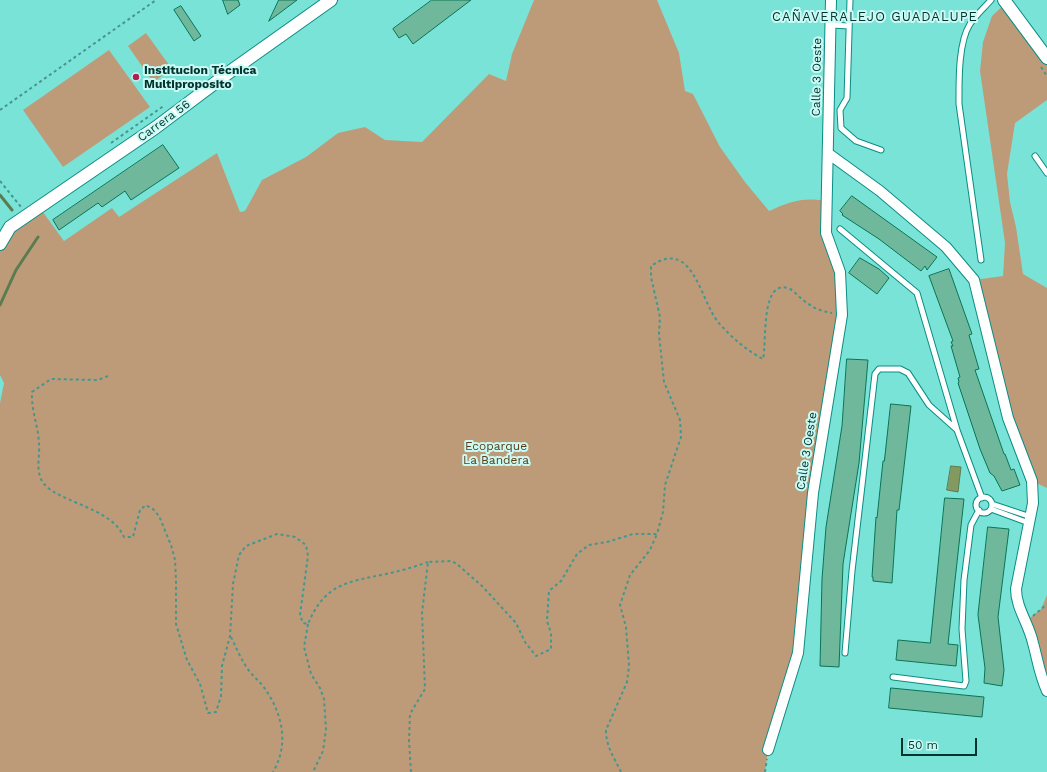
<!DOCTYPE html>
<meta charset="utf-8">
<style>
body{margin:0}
#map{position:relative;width:1047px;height:772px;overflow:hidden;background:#7ae3d8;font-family:"Work Sans",sans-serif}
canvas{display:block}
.scale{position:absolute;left:901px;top:738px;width:76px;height:18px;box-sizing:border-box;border:2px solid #01332f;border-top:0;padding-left:5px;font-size:12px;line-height:14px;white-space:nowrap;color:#01332f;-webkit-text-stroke:3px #cafaf4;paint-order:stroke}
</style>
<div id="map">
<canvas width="1047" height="772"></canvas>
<div class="scale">50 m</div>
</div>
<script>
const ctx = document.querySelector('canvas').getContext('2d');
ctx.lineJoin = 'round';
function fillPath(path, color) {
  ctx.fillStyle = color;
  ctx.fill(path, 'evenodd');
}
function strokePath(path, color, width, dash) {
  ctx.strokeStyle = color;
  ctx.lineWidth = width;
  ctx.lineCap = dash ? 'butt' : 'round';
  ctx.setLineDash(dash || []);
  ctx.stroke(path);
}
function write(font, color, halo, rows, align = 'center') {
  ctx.font = font + ' "Work Sans",sans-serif';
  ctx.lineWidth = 4;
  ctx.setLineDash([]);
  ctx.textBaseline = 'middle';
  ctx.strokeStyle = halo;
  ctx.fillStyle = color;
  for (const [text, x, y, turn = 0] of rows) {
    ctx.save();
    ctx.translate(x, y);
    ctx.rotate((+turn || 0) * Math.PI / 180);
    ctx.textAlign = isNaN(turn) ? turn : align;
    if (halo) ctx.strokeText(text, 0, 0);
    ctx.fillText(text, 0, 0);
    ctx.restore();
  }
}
const green = new Path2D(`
 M534,0H657L679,53L685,91L693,94L720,147L745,182L769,211C791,201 803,197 827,201L826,233L840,272L842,315L813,493L798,653L768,750L765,772H0V403L4,383L0,375V244L40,208L64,241L112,208L119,217L217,153L240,212L245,211L262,180L306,157L338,133L365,127L385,140L422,142L489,74L506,81L512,54Z
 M1006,3L1047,58V100L1015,123L1007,174L1010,202L1016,227L1023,274L1047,288V488L1032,481L1008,418L974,280L1003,276L1005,243L980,71L983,42L992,16Z
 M146,33L172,69L153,82L128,46Z
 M109,50L150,107L63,167L23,110Z
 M1047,595V691L1026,621L1041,609Z`);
const water = new Path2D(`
 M951,466L961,467L958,492L947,490Z`);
const stream = new Path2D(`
 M0,195L12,210
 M0,305L16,270L38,237`);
const building = new Path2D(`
 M223,0H238L240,5L228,14Z
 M279,0H297L269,21Z
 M432,0H471L413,44L406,34L399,38L393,29Z
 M181,6L201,36L194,41L174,10Z
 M163,145L179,168L131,200L125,191L102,207L98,203L59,230L53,220Z
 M852,196L937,257L927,270L925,266L921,271L879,239L842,215L843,214L840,211Z
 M860,258L879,269L889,278L877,294L849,273Z
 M949,269L972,334L969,335L979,369L975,370L1004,454H1005L1011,470L1014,469L1020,485L1002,491L994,476L990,473L980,449L958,383L959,382L958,378L960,377L951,346H953L951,342L953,341L929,276Z
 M847,359L868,360L859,463L843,564L839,667L820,666L822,579L826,527L842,426Z
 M891,404L911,406L901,493L899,510H897L892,583L873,581V577H872L876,517L877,518L883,461H884Z
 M945,498L964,499L948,644L958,645L956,666L896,660L898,640L930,643Z
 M988,527L1009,529L998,617L1004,670L1002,686L984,683L985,668L978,615Z
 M891,688L984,697L982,717L889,708Z`);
const path = new Path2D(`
 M1041,67L1047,76
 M0,110L156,0
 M111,143L165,105
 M0,181L21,207
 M108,376L98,380L51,379L32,392C31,410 38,425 39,443C40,455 36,468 41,479C51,502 110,505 124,537H133L140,510L146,505L153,509L159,516L171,545L175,560L176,580V624L187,660L200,684L208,713L216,712L221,696L222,666L230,636L233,584L239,555L246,546L277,534L295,537L306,545L308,556L300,615L303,623L308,624C325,583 348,582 386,574C400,571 414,567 428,562
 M1033,616L1047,604
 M308,624L304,647L311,674L320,688L324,699L326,729L323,751L313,772
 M231,637C237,649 242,662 250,672C254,677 259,681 263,686C282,712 290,743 273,772
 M411,772L409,741L410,714L425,689L422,613L428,562L452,561L458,565L482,586L516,623L525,642L536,656L551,649V633L547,621L549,591L561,581L577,554L589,545L607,542L633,534H657L663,512L665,485L681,437L680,420L664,382L659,334L660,317L651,277V266C693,237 700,300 718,322C731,337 746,350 763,359C767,343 760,276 790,289C794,291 798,296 802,299C811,307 820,311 832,313
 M621,772C614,757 606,747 606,730L627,682L629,666L626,627L620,605L630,575L650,550L657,534
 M765,772L767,759`);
const service = new Path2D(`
 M850,0L847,98L840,110L841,128L856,141L881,150
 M831,25L849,26
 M1035,156L1047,173
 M840,229L917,293L957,430L982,498
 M981,260L959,104C959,82 958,43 970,24C976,15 984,8 991,0
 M976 505a8 8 0 1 1 16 0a8 8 0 1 1-16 0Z
 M992,504L1031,517
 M991,509L1029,523
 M845,653L852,571L875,374L879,369H900L908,373L929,405L957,430
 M893,677L964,686L966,681L962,629L964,580L971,525L979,510`);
const minor = new Path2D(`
 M829,154L880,191L946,247L974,280L1008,418L1032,481L1033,503L1016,589C1016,608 1029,624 1033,643C1038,661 1039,673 1047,691
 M768,750L798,653L813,493L842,315L840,272L826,233L831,0`);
const tertiary = new Path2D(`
 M1004,0L1047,58
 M0,244L10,227L155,128L231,71L331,0`);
const markers = [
 [136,77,4,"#af1f51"]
];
const poiNames = [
 ["Institucion Técnica",144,70],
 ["Multiproposito",144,84]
];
const streetNames = [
 ["Calle 3 Oeste",817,77,-89],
 ["Carrera 56",164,121,-36],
 ["Calle 3 Oeste",807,451,-81]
];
const parkNames = [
 ["Ecoparque",496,446],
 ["La Bandera",496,460]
];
const neighbourhoodNames = [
 ["CAÑAVERALEJO GUADALUPE",875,17]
];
fillPath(green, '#be9b78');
fillPath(water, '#829a60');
strokePath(water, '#5b7b51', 1);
strokePath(stream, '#5b7b51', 3);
fillPath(building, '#6fb89b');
strokePath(building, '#0a7456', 1);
strokePath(service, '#0b8d84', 7);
strokePath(minor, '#0b8d84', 12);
strokePath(tertiary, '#0b8d84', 14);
strokePath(path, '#45968e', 2, [3, 3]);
strokePath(service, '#fff', 5);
strokePath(minor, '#fff', 10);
strokePath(tertiary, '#fff', 12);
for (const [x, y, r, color] of markers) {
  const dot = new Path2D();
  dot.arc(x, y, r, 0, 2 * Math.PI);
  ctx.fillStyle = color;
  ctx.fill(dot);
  strokePath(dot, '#cafaf4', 1.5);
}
write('bold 12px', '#01332f', '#cafaf4', poiNames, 'left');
write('12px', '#01332f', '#cafaf4', streetNames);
write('12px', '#5b3b15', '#cafaf4', parkNames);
ctx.letterSpacing = '1px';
write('13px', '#01332f', '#cafaf4', neighbourhoodNames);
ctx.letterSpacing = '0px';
</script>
